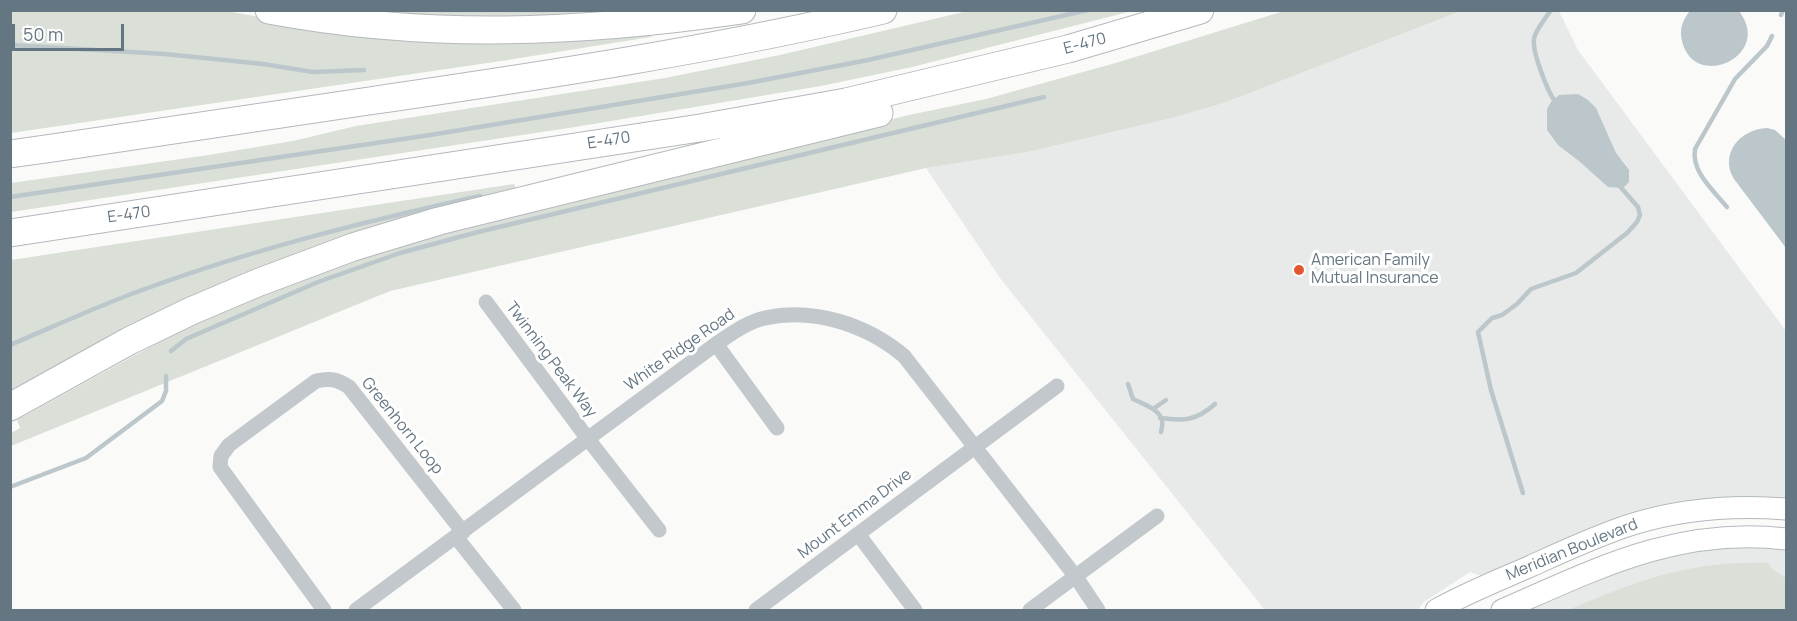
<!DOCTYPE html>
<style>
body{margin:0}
#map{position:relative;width:1797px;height:621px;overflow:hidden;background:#fafaf8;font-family:Manrope,sans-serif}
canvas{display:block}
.frame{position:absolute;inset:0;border:12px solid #657683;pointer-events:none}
.scale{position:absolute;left:12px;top:24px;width:112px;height:27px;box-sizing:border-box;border:3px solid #657683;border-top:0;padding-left:8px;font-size:18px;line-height:21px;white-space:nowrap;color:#657683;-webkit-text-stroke:4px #fff;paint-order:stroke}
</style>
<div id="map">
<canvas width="1797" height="621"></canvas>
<div class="frame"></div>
<div class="scale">50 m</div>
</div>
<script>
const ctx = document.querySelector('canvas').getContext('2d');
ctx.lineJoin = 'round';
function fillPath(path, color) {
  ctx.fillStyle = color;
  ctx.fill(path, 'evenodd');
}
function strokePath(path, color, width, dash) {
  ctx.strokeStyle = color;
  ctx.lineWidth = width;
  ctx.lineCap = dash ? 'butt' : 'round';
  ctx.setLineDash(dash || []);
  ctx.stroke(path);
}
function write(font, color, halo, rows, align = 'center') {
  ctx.font = font + ' Manrope,sans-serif';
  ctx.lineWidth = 6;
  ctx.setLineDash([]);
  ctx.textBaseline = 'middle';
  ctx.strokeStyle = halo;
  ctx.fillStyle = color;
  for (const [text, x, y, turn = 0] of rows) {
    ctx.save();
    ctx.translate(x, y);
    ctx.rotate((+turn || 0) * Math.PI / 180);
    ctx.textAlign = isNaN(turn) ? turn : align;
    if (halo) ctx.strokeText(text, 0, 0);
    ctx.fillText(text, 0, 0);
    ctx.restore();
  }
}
const built = new Path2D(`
 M1461,11H1559L1578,50L1786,331V500L1765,498L1488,575H1477L1470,572L1424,602L1418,610H1265L1000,278L926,168L1028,152L1172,118L1224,103Z
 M1738,546L1781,549L1786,551V610H1524L1616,571L1671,554Z`);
const green = new Path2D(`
 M220,10L301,24L654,31L651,37L501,61L11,133V11Z
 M332,11H682L540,22Z
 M968,11H1132L912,67L821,86L575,127L11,212V183L209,155L293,141L356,126L665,78L780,55Z
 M1284,11H1461L1224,103L1172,118L1028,152L926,168L390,291L11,446V433L20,428L17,420L157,343L212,315L295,278L465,225L909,115L986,99L1119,62Z
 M514,184L519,194L11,394V260Z
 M1768,563L1772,569L1786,578V610H1568C1640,580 1688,561 1768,563Z`);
const water = new Path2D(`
 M1690,11H1739C1774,56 1694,92 1682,41C1679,29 1683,19 1690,11Z
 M1578,94L1588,100L1596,108L1616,153L1629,170V182L1623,188L1608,187L1579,161L1558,145L1547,130V109L1551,102L1559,95Z
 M1767,128L1775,130L1786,140V248L1734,179C1719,154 1740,129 1767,128Z`);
const stream = new Path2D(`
 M438,10H545
 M1551,10C1546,18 1535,30 1534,39C1532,52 1548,93 1556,103
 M1781,15L1783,10
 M10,45L165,54L263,64L313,72L364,70
 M10,197L430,135L748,83L868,60L1088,10
 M1727,207C1714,191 1691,172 1695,149L1735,79L1767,46L1772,36
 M10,345C55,326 100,305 145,289C254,249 367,221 480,196
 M171,351L186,339L318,282L400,253L478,232L1044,97
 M1128,384L1133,399C1147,406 1168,411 1161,432
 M1153,409L1166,400
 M1160,418C1184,421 1196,421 1215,404
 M10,487L86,458L162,401L166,391V376
 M1523,493L1491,390L1478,332L1492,318L1502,315L1517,304L1531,289L1576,273L1627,233L1637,222L1640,215L1638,207L1617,183`);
const minor = new Path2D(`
 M486,302L588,439L659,530
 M716,344L777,428
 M858,534L915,610
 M456,537L514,610
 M324,610L220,467L221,456L229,445L316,381C330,378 337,379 349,387L463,532
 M356,610L716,344C731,334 747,322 765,318C814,307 867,325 904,356L1076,577L1098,610
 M756,610L1057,386
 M1030,610L1157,516`);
const secondary = new Path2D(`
 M1436,610C1466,593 1499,580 1531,566C1564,551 1598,535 1633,524C1682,509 1735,505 1786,509
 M1502,610C1596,569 1679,526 1786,539`);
const motorway = new Path2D(`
 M269,10C428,40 584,33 742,10
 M10,154C130,137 250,119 369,101C541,76 713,50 883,10
 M10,233L700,128L846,102L1068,49L1200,10
 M10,407L129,341L191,311L257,283L353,247L439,221L879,113`);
const markers = [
 [1299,270,6,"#e4572e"]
];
const streetNames = [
 ["E-470",1085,44,-15],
 ["E-470",609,141,-9],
 ["E-470",129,215,-8],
 ["White Ridge Road",680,350,-35],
 ["Twinning Peak Way",551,360,53],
 ["Greenhorn Loop",402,426,51],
 ["Mount Emma Drive",855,514,-37],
 ["Meridian Boulevard",1572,550,-22]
];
const poiNames = [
 ["American Family",1311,261],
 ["Mutual Insurance",1311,279]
];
fillPath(built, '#e8e9e9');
fillPath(green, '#dadfd7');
fillPath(water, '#bbc7cb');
strokePath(stream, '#bbc7cb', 4.5);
strokePath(secondary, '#b3babf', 23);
strokePath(motorway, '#b4b9bd', 29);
strokePath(minor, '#c3c8cc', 15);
strokePath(secondary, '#fff', 21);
strokePath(motorway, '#fff', 27);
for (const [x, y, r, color] of markers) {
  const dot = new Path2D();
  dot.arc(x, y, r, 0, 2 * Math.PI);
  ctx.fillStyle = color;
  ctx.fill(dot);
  strokePath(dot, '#fff', 2);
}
write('16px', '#657683', '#fff', streetNames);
write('16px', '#657683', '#fff', poiNames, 'left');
</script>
